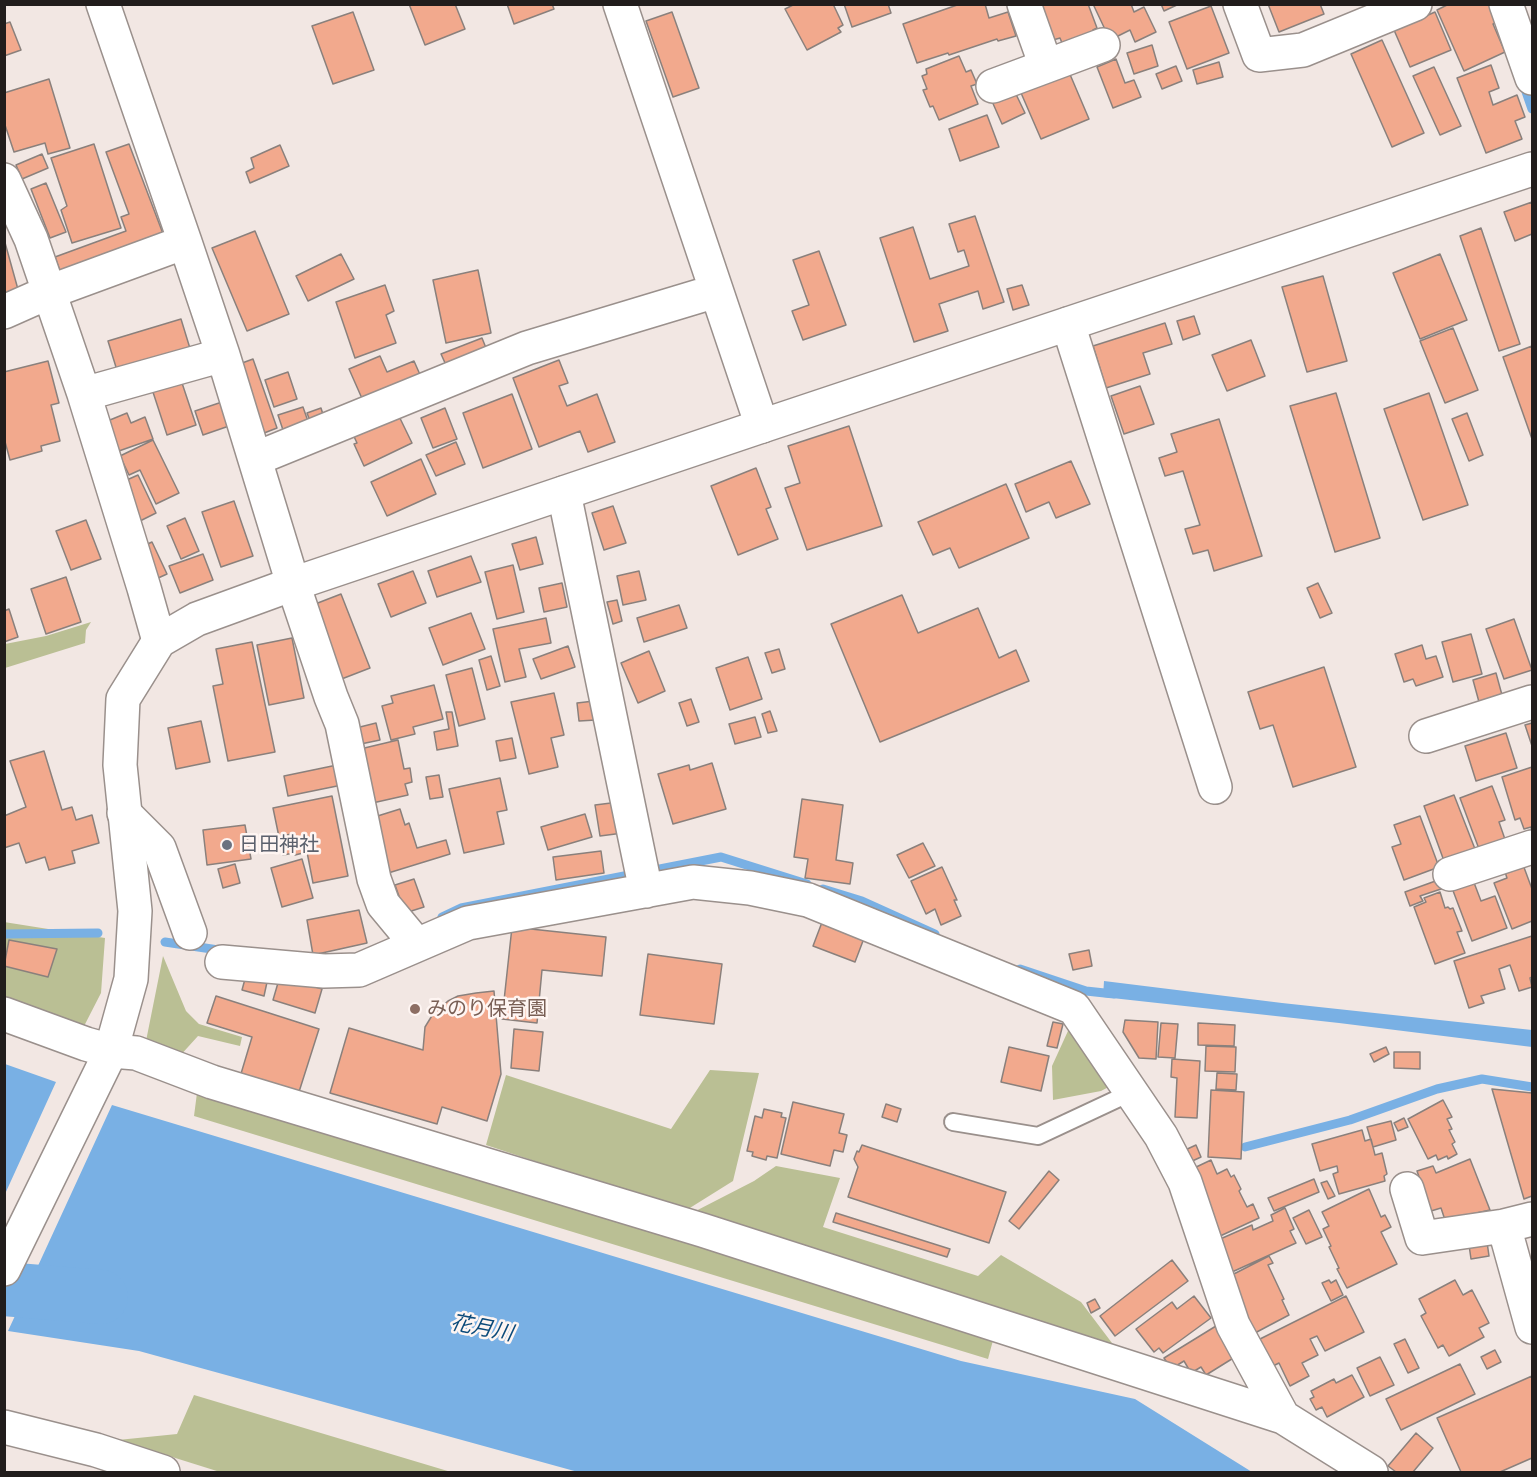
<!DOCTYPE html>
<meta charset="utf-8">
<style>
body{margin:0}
#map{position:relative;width:1537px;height:1477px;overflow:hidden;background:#f2e7e3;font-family:"Golos Text",sans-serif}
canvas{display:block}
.frame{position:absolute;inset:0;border:6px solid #211d1c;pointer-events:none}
</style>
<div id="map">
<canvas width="1537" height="1477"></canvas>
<div class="frame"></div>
</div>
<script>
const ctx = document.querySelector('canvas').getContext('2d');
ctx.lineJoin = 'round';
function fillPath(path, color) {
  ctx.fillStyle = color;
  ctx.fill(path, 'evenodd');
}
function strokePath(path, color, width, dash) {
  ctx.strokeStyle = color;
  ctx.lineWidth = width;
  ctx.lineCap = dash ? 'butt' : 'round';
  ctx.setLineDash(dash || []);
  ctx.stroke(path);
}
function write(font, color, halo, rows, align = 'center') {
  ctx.font = font + ' "Golos Text","Noto Sans JP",sans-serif';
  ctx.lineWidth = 5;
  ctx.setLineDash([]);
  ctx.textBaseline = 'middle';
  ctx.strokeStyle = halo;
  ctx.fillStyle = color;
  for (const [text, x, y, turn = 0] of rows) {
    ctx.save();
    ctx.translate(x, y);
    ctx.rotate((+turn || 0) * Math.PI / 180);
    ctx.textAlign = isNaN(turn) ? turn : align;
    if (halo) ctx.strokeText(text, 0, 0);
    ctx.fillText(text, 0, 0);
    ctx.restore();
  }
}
const green = new Path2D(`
 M91,622L86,630L85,643L5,668V644L46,636Z
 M4,922L105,938L101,993L81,1032L5,1005Z
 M163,956L186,1011L199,1024L242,1037L240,1046L198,1036L178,1058L145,1046Z
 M1073,1020L1120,1081L1101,1091L1053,1100L1052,1066Z
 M710,1070L759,1073L733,1181L685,1211L486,1145L506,1075L671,1129Z
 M197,1093L996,1329L988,1359L194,1116Z
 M776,1166L840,1178L823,1227L978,1276L1001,1255L1081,1302L1115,1347L684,1217L754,1181Z
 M194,1395L451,1472H220L118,1440L177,1434Z`);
const water = new Path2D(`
 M1104,981L1282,1003L1532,1030V1047L1339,1023L1103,997Z
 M5,1064L56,1082L5,1194L4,1064Z
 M112,1105L961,1361L1135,1399L1252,1472H578L139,1351L8,1331Z`);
const stream = new Path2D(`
 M1523,83L1532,109
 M823,889L862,901L935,934
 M442,917L461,908L721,857L807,884
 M4,934L98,933
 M165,942L225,951
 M1020,969L1086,991L1114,994
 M1245,1147L1350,1120L1437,1089L1482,1079L1532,1087`);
const river = new Path2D(`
 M4,1289L101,1297`);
const building = new Path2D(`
 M409,4H455L465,29L425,45Z
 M507,4H552L554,9L514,24Z
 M795,4H833L843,25L838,28L841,32L807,50L785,9Z
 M844,4H888L891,13L852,27Z
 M960,4H985L989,18L1008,12L1016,36L998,41L997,39L949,55L948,53L917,63L903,24Z
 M1040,4H1088L1097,28L1093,30L1095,37L1064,48L1060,38L1053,40Z
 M1093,4H1131L1134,12L1144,7L1156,32L1135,42L1130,30L1110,40Z
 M1161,4H1179L1164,11Z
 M1268,4H1320L1324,14L1279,32Z
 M1449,4H1493L1500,21L1493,24L1505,52L1464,71L1437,10Z
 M1211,6L1229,53L1187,69L1169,22Z
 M353,12L374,70L333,84L312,26Z
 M672,12L699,88L673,97L646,21Z
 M1435,12L1451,50L1410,67L1394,30Z
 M10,22L21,50L4,56V24Z
 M1382,40L1424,133L1392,147L1351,54Z
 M1152,45L1158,66L1134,74L1127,53Z
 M959,56L966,72L971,70L977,84L971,86L978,104L939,120L933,106L930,107L923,90L927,89L922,76L927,74L926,69Z
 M1116,59L1125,83L1134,80L1141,97L1113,108L1097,67Z
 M1219,62L1223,77L1197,84L1193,70Z
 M1066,65L1089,119L1041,139L1018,86Z
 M1491,65L1499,88L1489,92L1493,105L1517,95L1525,117L1515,121L1522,139L1486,153L1457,78Z
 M1176,66L1182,81L1162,89L1156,74Z
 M1434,67L1461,126L1440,135L1413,76Z
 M49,79L70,148L48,154L45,143L14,152L4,122V93Z
 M1013,88L1025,113L1002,124L991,99Z
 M987,115L999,147L960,161L949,129Z
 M94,144L121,228L72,243L61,210L67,206L51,158Z
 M129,144L165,239L62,277L55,257L126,231L121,217L129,214L106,152Z
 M280,145L289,166L250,183L246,172L254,168L251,158Z
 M42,154L48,168L22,179L16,165Z
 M46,183L66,232L50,238L31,189Z
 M1532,202V234L1515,241L1504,212Z
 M975,216L1004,302L983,309L978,291L939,304L948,331L914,342L880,238L913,227L930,279L969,266L964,250L958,252L949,224Z
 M1481,228L1520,344L1499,351L1460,236Z
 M255,231L289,314L247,331L212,248Z
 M4,239L19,293L4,297Z
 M819,251L846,325L803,340L792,311L809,305L793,260Z
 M341,254L354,279L308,301L296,276Z
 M1440,254L1467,320L1420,339L1393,273Z
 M478,270L491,333L446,343L433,280Z
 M1323,276L1347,361L1307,372L1282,287Z
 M385,285L394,311L386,315L396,343L355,358L336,302Z
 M1022,285L1029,305L1013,310L1007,289Z
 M1194,316L1200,334L1183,340L1177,321Z
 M181,319L192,355L119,377L108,341Z
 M1165,323L1172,344L1143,353L1150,374L1106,388L1093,346Z
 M1453,328L1478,390L1445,403L1420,341Z
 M482,338L490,358L450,374L441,354Z
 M1251,340L1265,376L1227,391L1212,355Z
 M1532,346V439L1503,357Z
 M380,356L387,372L414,361L425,386L364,403L349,369Z
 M253,359L277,428L259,435L234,366Z
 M559,360L568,383L559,386L567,406L597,394L615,442L588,452L580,431L539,447L513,378Z
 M48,361L59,403L51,405L60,441L41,446L42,451L10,460L4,438V372Z
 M288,372L297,399L274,407L265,380Z
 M180,377L196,425L167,435L151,386Z
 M1140,386L1154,424L1124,434L1111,396Z
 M1336,393L1380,538L1335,552L1290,406Z
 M1429,393L1468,505L1423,520L1384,409Z
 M512,394L532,449L483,468L463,413Z
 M222,402L229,426L203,435L195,411Z
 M303,407L311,430L286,439L278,415Z
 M321,408L325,421L312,426L307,413Z
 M395,408L412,443L364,466L354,444L357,443L351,430Z
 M445,408L457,439L433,448L421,418Z
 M127,413L131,423L145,417L153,439L116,452L105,422Z
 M1467,413L1483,455L1469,461L1452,419Z
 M1219,419L1262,556L1214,571L1208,550L1193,554L1185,529L1200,525L1183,471L1165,476L1159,458L1177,452L1171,434Z
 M849,426L882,526L807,550L785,488L800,483L788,446Z
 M153,440L179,493L156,504L140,470L129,475L120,456Z
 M456,442L465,464L436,476L426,455Z
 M421,459L436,494L387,516L371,482Z
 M1071,461L1090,504L1056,518L1049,502L1026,512L1015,484Z
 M756,468L771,507L766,509L778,539L738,555L711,486Z
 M138,475L156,513L138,522L120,483Z
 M1006,484L1029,538L959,568L950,548L933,555L918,522Z
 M234,501L253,556L221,567L202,512Z
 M613,506L626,543L604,550L592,513Z
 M185,518L199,551L181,559L167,526Z
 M86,520L101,559L71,570L56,531Z
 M536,537L543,564L520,570L512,544Z
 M152,542L167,574L156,579L141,547Z
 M203,554L213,580L180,593L169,566Z
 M471,556L481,582L437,597L428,571Z
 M513,565L524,612L497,619L485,572Z
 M413,571L426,603L391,617L378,584Z
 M639,571L646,600L623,605L617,576Z
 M66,577L81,622L46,634L31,589Z
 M562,583L567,607L544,612L539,588Z
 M1318,583L1332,613L1320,618L1307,588Z
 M341,594L370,668L339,680L310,606Z
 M902,595L918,633L978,608L999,658L1016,650L1029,681L880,742L831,624Z
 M617,600L622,621L613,624L607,602Z
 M679,605L687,628L644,642L637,618Z
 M9,609L18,637L4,642V611Z
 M471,613L485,649L443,665L429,628Z
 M546,618L551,643L519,649L526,677L505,682L493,629Z
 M1514,619L1532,670L1504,679L1486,629Z
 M1471,634L1482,674L1453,682L1442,642Z
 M292,638L304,698L269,705L257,645Z
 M252,642L275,752L228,761L213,686L223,684L216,649Z
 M1422,645L1426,659L1436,656L1443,677L1416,686L1413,679L1404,682L1395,654Z
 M568,646L575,667L541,679L533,659Z
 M779,649L785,669L772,673L765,653Z
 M649,651L665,691L638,703L621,663Z
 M491,656L500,686L487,690L479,660Z
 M748,657L762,699L730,710L716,668Z
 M1324,667L1356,767L1293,787L1273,725L1260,729L1248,692Z
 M472,668L485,719L459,726L446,675Z
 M1496,673L1502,695L1479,702L1473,680Z
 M434,685L443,719L413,727L415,734L391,740L382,706L393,703L391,696Z
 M554,693L564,735L551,738L558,767L529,774L511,702Z
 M691,699L699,722L687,726L679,703Z
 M594,701L596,720L579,721L577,703Z
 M770,711L777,731L768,733L762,714Z
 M446,712H452L458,746L437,750L434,732L449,729Z
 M755,717L761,737L735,744L729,724Z
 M201,721L210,762L176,769L168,728Z
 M376,723L380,740L356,745L352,729Z
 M1532,723V746L1525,725Z
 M1506,733L1517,768L1476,781L1465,746Z
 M512,738L516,758L500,761L496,741Z
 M398,740L404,769L410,768L412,782L405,784L408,795L368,804L356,750Z
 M44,751L62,810L72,807L76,820L92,815L99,843L72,851L75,863L49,870L45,857L26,863L19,843L4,848V816L26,807L10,761Z
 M712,763L726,809L673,824L658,774L689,765L690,770Z
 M337,765L342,785L288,796L284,776Z
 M1532,767V832L1531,827L1524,829L1520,818L1515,820L1502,777Z
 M439,775L443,797L430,799L426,777Z
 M500,778L507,810L497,812L504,844L464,853L449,789Z
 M1492,786L1505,820L1499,822L1508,848L1482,857L1460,798Z
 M1454,795L1475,849L1444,861L1424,806Z
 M332,796L348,876L313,883L307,852L295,855L291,834L279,837L273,808Z
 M802,799L843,805L836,860L853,863L850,884L805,878L808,859L794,857Z
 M619,802L623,833L600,836L595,805Z
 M400,809L405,825L409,823L417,848L446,840L450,854L385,874L368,819Z
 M585,814L592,837L548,850L541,827Z
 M1420,816L1439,867L1404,880L1392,847L1401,844L1394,825Z
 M245,825L251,859L207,865L203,830Z
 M290,836L294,853L283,855L279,838Z
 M923,843L935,866L909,878L897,855Z
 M601,851L604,873L556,880L553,857Z
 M302,859L313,898L282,907L271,868Z
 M1522,862L1532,889V921L1512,929L1494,883L1507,878L1504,869Z
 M235,864L240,883L223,888L218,869Z
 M942,867L957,900H954L961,916L941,925L935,909L926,914L911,881Z
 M414,879L424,907L405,913L395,885Z
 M1441,879L1444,888L1420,896L1423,901L1410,906L1405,892Z
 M1473,880L1481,901L1495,896L1507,928L1472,941L1452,888Z
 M1440,892L1445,908L1448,907L1450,909L1453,908L1462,931L1457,932L1465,953L1435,964L1414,907L1426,902L1424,898Z
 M359,910L367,943L313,955L307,920Z
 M824,917L866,933L855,962L813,946Z
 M512,927L606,937L602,976L542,970L537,1023L502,1019Z
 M1532,936V977L1530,978L1532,987L1519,991L1510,965L1499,969L1505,989L1481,996L1484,1003L1469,1008L1454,961Z
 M9,940L57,949L48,977L4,966Z
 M1089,950L1092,966L1073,970L1069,954Z
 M648,954L722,964L714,1024L640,1015Z
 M248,968L269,973L264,996L242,990Z
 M280,976L322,989L315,1013L273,1000Z
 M494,991L501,1074L487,1121L442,1107L437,1124L330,1093L349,1028L423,1050L425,1027L433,1014L448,1001L458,996L476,993Z
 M216,996L319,1029L298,1095L240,1077L252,1037L207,1023Z
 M1125,1020L1158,1022L1156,1059L1139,1058L1123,1032Z
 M1053,1022L1063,1024L1057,1048L1047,1046Z
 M1161,1023L1178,1024L1175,1058L1158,1057Z
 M1198,1023L1235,1025L1234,1046L1198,1045Z
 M514,1029L543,1032L539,1071L511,1068Z
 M1206,1046L1236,1047L1235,1072L1205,1071Z
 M1009,1047L1049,1056L1041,1091L1001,1082Z
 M1386,1047L1389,1054L1374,1062L1370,1054Z
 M1394,1052H1420V1069L1394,1068Z
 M1172,1059L1200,1061L1197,1118L1175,1117L1177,1078L1171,1077Z
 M1217,1073L1237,1074L1236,1090L1216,1089Z
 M1492,1089L1532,1093V1196L1524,1199Z
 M1211,1090L1244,1092L1241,1159L1208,1157Z
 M1443,1100L1452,1117L1447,1119L1452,1129L1449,1130L1455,1142L1452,1144L1457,1154L1448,1159L1447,1156L1438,1160L1436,1155L1428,1159L1408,1119Z
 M793,1102L844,1114L839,1133L847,1135L843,1152L834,1150L830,1166L781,1154Z
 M886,1104L901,1109L897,1122L882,1117Z
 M764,1109L782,1113L781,1117L786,1118L777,1158L767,1156L766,1160L752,1156L753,1152L747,1151L755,1116L762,1118Z
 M1404,1118L1408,1127L1398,1131L1394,1123Z
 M1391,1121L1396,1140L1373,1147L1367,1127Z
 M1362,1130L1365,1141L1371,1139L1375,1155L1382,1153L1387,1174L1384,1176L1385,1181L1339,1194L1333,1174L1338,1172L1337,1166L1320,1171L1312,1144Z
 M862,1145L1006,1192L989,1243L848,1197L858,1167L854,1159L857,1151L859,1152Z
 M1196,1145L1201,1157L1188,1163L1183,1151Z
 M1470,1159L1490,1210L1445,1220L1441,1208L1431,1211L1417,1171L1433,1166L1436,1173Z
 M1211,1160L1217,1174L1227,1169L1231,1177L1234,1175L1241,1189L1239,1191L1247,1207L1253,1204L1259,1218L1218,1237L1192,1169Z
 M1049,1171L1059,1180L1019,1229L1009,1221Z
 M1314,1179L1319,1192L1274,1211L1268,1198Z
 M1327,1181L1335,1196L1328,1199L1321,1183Z
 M1369,1189L1381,1217L1385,1215L1391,1227L1381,1232L1397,1264L1347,1288L1337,1269L1339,1268L1329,1247L1331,1246L1323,1229L1329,1226L1322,1212Z
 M1285,1208L1294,1229L1290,1231L1296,1243L1232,1272L1218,1240L1252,1225L1253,1230L1273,1221L1271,1215Z
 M1309,1210L1322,1237L1306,1244L1293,1218Z
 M836,1213L950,1249L947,1257L833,1222Z
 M1487,1242L1489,1256L1471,1259L1469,1245Z
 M1269,1256L1273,1263L1268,1265L1284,1299L1282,1300L1289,1315L1253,1334L1226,1278Z
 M1172,1260L1188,1281L1115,1336L1100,1316Z
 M1329,1280L1331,1283L1336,1280L1343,1295L1331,1301L1322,1283Z
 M1455,1280L1463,1295L1472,1290L1489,1323L1479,1328L1484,1337L1449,1356L1443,1345L1438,1348L1421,1316L1426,1313L1419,1299Z
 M1194,1296L1211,1318L1163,1353L1159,1348L1154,1352L1136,1329L1172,1302L1177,1309Z
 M1346,1296L1364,1332L1325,1351L1317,1336L1310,1339L1318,1355L1302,1363L1309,1376L1290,1386L1279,1363L1271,1367L1258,1340Z
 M1095,1299L1100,1308L1091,1313L1087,1303Z
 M1216,1326L1235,1357L1206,1375L1201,1367L1191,1373L1184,1361L1171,1369L1164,1358Z
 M1405,1339L1419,1368L1408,1373L1394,1344Z
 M1495,1350L1501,1362L1487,1369L1481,1357Z
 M1380,1357L1394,1385L1370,1396L1357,1368Z
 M1460,1364L1475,1394L1401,1430L1386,1399Z
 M1352,1375L1364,1397L1327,1417L1322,1407L1316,1410L1310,1399L1314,1397L1311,1391L1334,1379L1336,1383Z
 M1532,1376V1458L1500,1472H1461L1437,1418Z
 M1416,1433L1433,1448L1413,1472H1396L1388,1466Z`);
const service = new Path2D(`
 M953,1122L1038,1136L1132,1092`);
const minor = new Path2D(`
 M103,4L185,242L223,355L293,584L331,697L342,724L374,879L383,904L417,945
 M620,4L762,426
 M1024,4L1046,66
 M1240,4L1259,55L1303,50L1415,4
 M993,86L1103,45
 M4,180L31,239L84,394L144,588L159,641
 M4,312L49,292L185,242
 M1068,324L1215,787
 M84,394L223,355
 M255,459L527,348L716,291
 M564,493L646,891
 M1426,736L1532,702
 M124,813L159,848L190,933
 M1450,874L1532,847
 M222,962L324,971L359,970L468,923L693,882L750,888L808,900L1074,1008L1161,1136L1185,1182L1233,1325L1283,1417
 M4,1014L86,1044L111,1051L136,1053L212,1082L702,1230L1283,1417L1371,1472
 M1407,1189L1422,1238L1504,1226L1532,1219
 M1504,1226L1532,1327
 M4,1427L96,1450L163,1472`);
const tertiary = new Path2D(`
 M1506,4L1532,78
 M4,1269L111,1051L131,979L135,911L120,765L123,699L159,641L197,619L293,584L762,426L1532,169`);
const markers = [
 [227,845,6,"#6b7280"],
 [415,1009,6,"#8d6e63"]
];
const worshipNames = [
 ["日田神社",239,845]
];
const educationNames = [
 ["みのり保育園",427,1009]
];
const waterNames = [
 ["花月川",482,1328,11]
];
fillPath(green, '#babf94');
fillPath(water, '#79b0e4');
strokePath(stream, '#79b0e4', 9);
strokePath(river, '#79b0e4', 54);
fillPath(building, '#f2a98d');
strokePath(building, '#8a807c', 1.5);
strokePath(service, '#9a908c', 20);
strokePath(minor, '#9a908c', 36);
strokePath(tertiary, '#9a908c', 36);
strokePath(service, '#fff', 16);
strokePath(minor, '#fff', 33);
strokePath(tertiary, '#fff', 33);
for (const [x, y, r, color] of markers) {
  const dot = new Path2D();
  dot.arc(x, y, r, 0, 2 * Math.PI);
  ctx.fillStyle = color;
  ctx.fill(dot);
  strokePath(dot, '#fef5f2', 2);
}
write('20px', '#5b616d', '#fef5f2', worshipNames, 'left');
write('20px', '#785e54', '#fef5f2', educationNames, 'left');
write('italic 21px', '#0b4a7a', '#fef5f2', waterNames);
</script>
